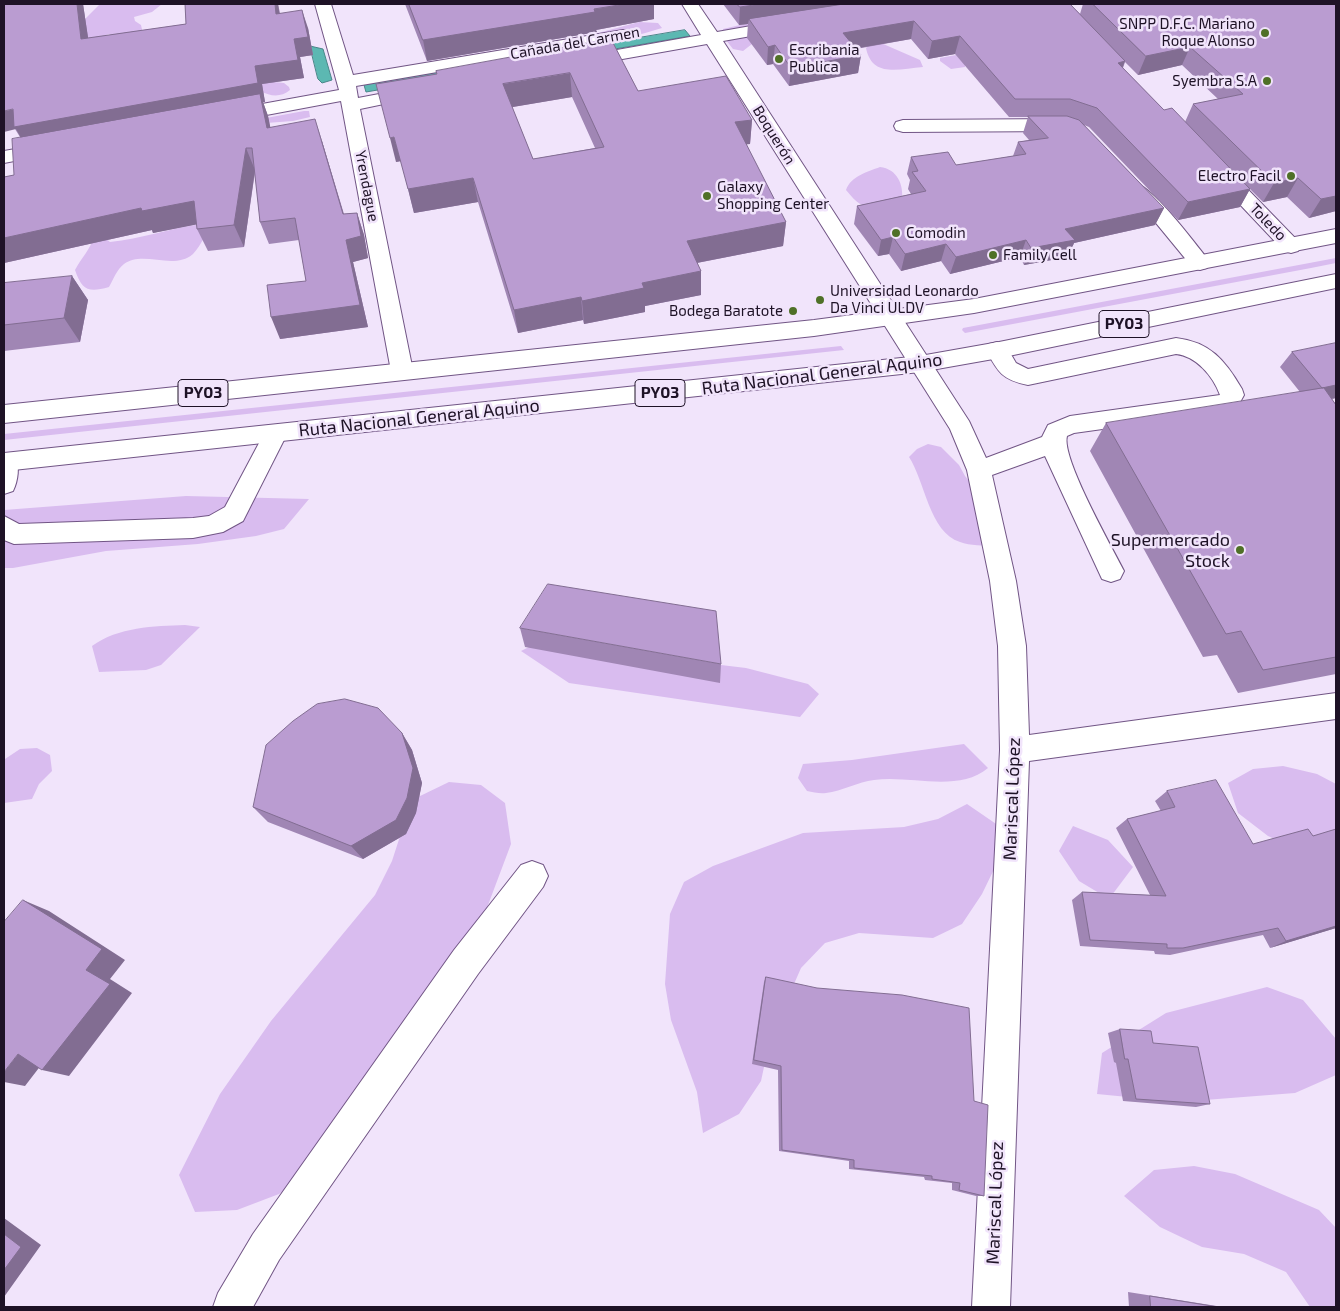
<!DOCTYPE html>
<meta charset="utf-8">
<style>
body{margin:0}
#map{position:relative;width:1340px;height:1311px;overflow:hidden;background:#f1e4fb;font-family:"Exo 2",sans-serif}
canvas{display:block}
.frame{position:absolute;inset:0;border:5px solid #1e1226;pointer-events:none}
</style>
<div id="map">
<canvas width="1340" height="1311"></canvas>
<div class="frame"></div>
</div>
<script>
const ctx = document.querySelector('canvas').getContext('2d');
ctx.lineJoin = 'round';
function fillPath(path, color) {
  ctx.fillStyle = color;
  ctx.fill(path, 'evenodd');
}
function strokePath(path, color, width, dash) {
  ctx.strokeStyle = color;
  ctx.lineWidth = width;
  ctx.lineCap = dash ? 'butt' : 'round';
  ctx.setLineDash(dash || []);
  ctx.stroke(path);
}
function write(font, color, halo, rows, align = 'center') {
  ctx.font = font + ' "Exo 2",sans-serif';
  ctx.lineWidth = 5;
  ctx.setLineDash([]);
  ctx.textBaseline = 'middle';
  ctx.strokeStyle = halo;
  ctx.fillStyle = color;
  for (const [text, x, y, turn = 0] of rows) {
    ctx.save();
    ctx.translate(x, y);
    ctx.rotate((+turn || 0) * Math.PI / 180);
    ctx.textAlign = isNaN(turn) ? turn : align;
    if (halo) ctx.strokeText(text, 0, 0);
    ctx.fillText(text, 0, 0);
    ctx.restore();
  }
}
const green = new Path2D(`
 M100,4H162L152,12L134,17L135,21L141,25L143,34L117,36L109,34L91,40L40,28L83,21Z
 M771,20L752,44L743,51L733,49L722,35L723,29L740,25Z
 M639,22L658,23L662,28C641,34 606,47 587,36Z
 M871,43H881L920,60L923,67C899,69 872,78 866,48Z
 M956,55L965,64V67L951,69L940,61V58Z
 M223,60L274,82L284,83L289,87L290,90C267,109 239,73 223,60Z
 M304,111H309L310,117L293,121L266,123V118Z
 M880,167C897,169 904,184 902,201C872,207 867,216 846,190C851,176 867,172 880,167Z
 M202,224L204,238C201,243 197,250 193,254C173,271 144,250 124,264C117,269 113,280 109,287C88,293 82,290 75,270C81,258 91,249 94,236L104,237L110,242C141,239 170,228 202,224Z
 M1336,258V263L1311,268L965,333L962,330L963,328Z
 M841,346L844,350L4,440V434Z
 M928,444L941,447L959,465L965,476L980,494L995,547C984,545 970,546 960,542C929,532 925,481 909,457L917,449Z
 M186,496L309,499L284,529L256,536L198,544L106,551L13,568H4V510Z
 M185,625L200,627L161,665L146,670L99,672L92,646C118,627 154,626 185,625Z
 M537,643L746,668L808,684L819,694L800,717L569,683L521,651Z
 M964,744L988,768C958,793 911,775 874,780C858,782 842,791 826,793C820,794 813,792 807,791L798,778L803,764L852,760Z
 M37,748L50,755L52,771L39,784L32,799L4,803L5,759L20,749Z
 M1283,766L1317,774L1336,784V853L1303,852L1268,836L1238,813L1228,783L1253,769Z
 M449,782L481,785L505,803L511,844L485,913L318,1163L279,1194L237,1210L195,1212L179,1175L220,1094L271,1021L375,895L392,861L403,827L418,797Z
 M967,804L1002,828L998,861L982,894L962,924L933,938L859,933L825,943L801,968L770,1039L761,1081L739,1114L703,1133L697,1092L671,1020L665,984L670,914L684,882L713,866L803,833L904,827L938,819Z
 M1073,826L1108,840L1133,867L1109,899L1079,881L1059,851Z
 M1267,987L1303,1000L1336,1039V1075L1295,1093L1179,1102L1097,1094L1102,1053L1166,1013Z
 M1194,1166L1235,1174L1319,1210L1336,1228V1307H1310L1286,1272L1244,1254L1202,1247L1160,1227L1124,1196L1154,1170Z`);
const water = new Path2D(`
 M685,30L690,36L366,92L364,85Z
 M310,46L323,49L332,80L322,83L318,79Z`);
const minor = new Path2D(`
 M315,4H331L353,75L623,30L629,31L632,35L629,39L623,40L356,86L358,98L416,87L422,88L425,92L422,96L360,109L413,371L410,377L402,379L394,377L391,371L341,101L229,122L222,120L220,116L222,112L229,110L339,90Z
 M682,4H698L717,32L785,20L791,21L793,25L791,29L785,30L723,41L969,421L986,458L1042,437L1048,425L1070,416L1220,395C1213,376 1196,356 1176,354L1028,385C1002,380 998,372 986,350L989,344L997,342L1005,344L1016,363L1028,369L1176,338C1210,342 1225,360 1242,389L1244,395L1238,406L1224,412L1074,433L1067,436C1061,458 1112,547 1124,571L1120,579L1111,582L1102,579L1045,456L992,475L1016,581L1026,646L1029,735L1336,693V719L1029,761L1010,1307H972L1000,750L998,646L990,581L967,470L950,429L707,44L583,66L577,65L574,61L577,57L583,56L701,35Z
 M1063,119L1070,121L1072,125L1070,129L1063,131L903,132L896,130L894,126L896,122L903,120Z
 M49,143L56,145L58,149L56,153L4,163V151Z
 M1220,166L1227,168L1298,241L1301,246L1298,251L1291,253L1284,251L1213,176L1210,172L1213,168Z
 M1135,183C1154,188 1193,241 1207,258L1210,263L1207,268L1200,270L1193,268L1156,223L1128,193L1125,189L1128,185Z
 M275,425L283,428L287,434L243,521L223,532L193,538L14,544L4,540V516L19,524L193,518L209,516L225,507L267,428Z
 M4,453L15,455C20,466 18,481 13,491L4,494Z
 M532,861L543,865L548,876L543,887L478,974L279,1260L253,1307H213L218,1293L253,1234L454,950L521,865Z`);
const highway = new Path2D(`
 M1336,229V243L974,313L814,336L4,423V405L814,320L974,299Z
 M1336,274V288L999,358L920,372L4,471V453L920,356L999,342Z`);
const wall = new Path2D(`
 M4,4H83L88,38L186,24L185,4H278L280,13L308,28L313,55L300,57L304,78L262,84L265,102H263L268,116L270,127L322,141L344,214L357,213L364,235L368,258L353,262L368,327L280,339L306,281L299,240L269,244L260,222L255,172L244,247L208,251L197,229V224L153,233L152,230L4,263V177L14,175L20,137L15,129Z
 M405,4H654V19L596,30L597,32L427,61Z
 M723,4H1070L1080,14L1083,4H1336V211L1309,218L1287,197L1263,202L1250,189L1240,207L1178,220L1089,127L1084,125L1164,208L1155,225L1074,243L1068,257L1024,265L1020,257L950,274L941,261L901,271L889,254L878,256L854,224L857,206L911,194L908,189L910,180L907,174L911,157L956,165L1013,156L1018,142L1029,140L1023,133L1028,117H1009L955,54L928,59L911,39L856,49L861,55L858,73L789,86L773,64L767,65L747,38L748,24L739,25ZM1125,62L1138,75L1182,65L1218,99L1193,104L1185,122L1164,110L1123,68Z
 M611,39L638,91L752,120L750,144H746L786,222L783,246L697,263L701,271V295L645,306V312L584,324L583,320L518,333L478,202L414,213L401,161L396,162L436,74V71ZM572,97L595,148L533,159L512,107Z
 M72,276L88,300L80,342L4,351V283Z
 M1336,343V398L1332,399L1336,405V674L1238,693L1217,655L1203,657L1090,451L1106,423L1300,392L1280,367L1292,352Z
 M520,628L721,664L720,683L525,647Z
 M402,733L412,750L422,783L416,813L406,834L363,859L268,822L253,807Z
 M1167,791L1253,844L1336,928L1270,948L1263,935L1170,955L1155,954L1154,951L1080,946L1072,900L1082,892L1150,895L1116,828L1127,819L1161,811L1155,801Z
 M766,977L974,1101L984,1196H976L952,1190V1183L925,1180L924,1177L849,1169V1161L779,1151L778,1070L752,1064L764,982Z
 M1120,1029L1153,1043L1210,1104L1196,1107L1123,1101L1116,1063L1114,1062L1108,1033Z
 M1128,1292L1223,1307H1129Z`);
const shadedWall = new Path2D(`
 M77,4H83L91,57L81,39Z
 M275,4H278L282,32L276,14Z
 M625,4H654V19L596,30L597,32L427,61L423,40Z
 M761,4H870L749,19L748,24L739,25L740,7Z
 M302,10L308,28L313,55L300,57L304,78L262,84L265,102H263L268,116L275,150L267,128L25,145L16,129L4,132V111L255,66L294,39Z
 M914,21L911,39L841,51L843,33Z
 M960,36L955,54L928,59L932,41Z
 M775,45L773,64L767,65L768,47Z
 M1190,47L1182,65L1138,75L1146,56Z
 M861,55L858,73L789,86L791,68Z
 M1125,61L1118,79V63Z
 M570,73L572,97L507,108L503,84Z
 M315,119L322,141L350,236L343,214Z
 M752,120L750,144L733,146L735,122Z
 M394,137L401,161L396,162L390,138Z
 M246,148L255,170L244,247L234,225Z
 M473,178L478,202L414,213L408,189Z
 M1298,178L1287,197L1263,202L1274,183Z
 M1250,189L1240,207L1178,220L1188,202Z
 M1336,196V211L1309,218L1321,199Z
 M194,201L204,223L153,233L152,230L4,263V238L141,208Z
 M1164,208L1155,225L1074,243L1068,257L1024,265L1031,248L1065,229Z
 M357,213L364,235L368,258L353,262L368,327L280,339L271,317L346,240Z
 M786,222L783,246L686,265L687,241Z
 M893,237L889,254L878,256L881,240Z
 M1026,240L1020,257L950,274L956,257Z
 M946,244L941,261L901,271L905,254Z
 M701,271V295L645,306V312L584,324L582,301L642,283Z
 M72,276L88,300L80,342L64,318Z
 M581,297L583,320L518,333L514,310Z
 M1336,385V398L1309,403L1322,388Z
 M402,733L412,750L422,783L416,813L406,834L363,859L351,846Z
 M23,900L49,911L125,960L110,979L132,993L69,1076L42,1070L86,970Z
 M1336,926V928L1270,948L1286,941Z
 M18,1054L45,1060L25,1086L4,1082V1072Z
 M4,1218L41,1245L4,1297Z`);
const building = new Path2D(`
 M4,4H77L81,39L186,24L185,4H275L276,14L302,10L308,37L294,39L298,60L255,66L258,83L14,127L13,109L4,111Z
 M409,4H625L594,9L595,12L423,40Z
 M737,4H761L740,7Z
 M844,4H1070L1125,61L1118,63L1164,110L1172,108L1250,189L1188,202L1097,108L1070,99H1015L960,36L932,41L914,21L843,33L861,55L791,68L775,45L768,47L749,19Z
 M1093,4H1336V196L1321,199L1298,178L1274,183L1193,104L1243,94L1190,47L1146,56Z
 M611,39L638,91L726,76L752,120L735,122L786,222L687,241L701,271L642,283L644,288L582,301L581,297L514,310L473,178L408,189L394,137L390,138L376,84L437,74L436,71ZM570,73L604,147L533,159L503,84Z
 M260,94L267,128L315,119L343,214L357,213L361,236L346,240L360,305L271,317L267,285L306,281L295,218L260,222L252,148H246L234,225L197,229L194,201L142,211L141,208L4,238V177L14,175L12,139Z
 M1028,116H1067L1079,120L1164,208L1065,229L1075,240L1031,248L1026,240L956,257L946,244L905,254L893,237L881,240L857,206L926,191L912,172L918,171L911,157L948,152L956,165L1026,154L1018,142L1048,138Z
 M72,276L64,318L4,325V283Z
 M1336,343V385L1322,388L1292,352Z
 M1324,388L1336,405V657L1263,670L1241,631L1226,634L1106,423Z
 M548,584L716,611L721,664L520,628Z
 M345,699L378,708L402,733L413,768L407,798L396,820L351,846L253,807L266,745L293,721L317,704Z
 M1216,780L1253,844L1308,829L1313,836L1336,829V926L1286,941L1278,928L1183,948H1167V944L1090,940L1082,892L1166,896L1127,819L1175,807L1167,791Z
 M23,900L102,949L86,970L110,984L42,1070L18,1054L4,1072V922Z
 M766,977L817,988L902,995L969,1008L974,1101L988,1105L984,1196L959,1190L960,1183L932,1179V1176L854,1168V1160L782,1150L781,1066L754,1060Z
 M1120,1029L1151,1031L1153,1043L1198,1047L1210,1104L1136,1099L1128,1059H1125Z
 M4,1234L21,1247L4,1270Z
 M1150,1296L1218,1307H1151Z`);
const markers = [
 [1265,33,5,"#4f7027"],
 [779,59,5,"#4f7027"],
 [1267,81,5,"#4f7027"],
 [1291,176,5,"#4f7027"],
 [707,196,5,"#4f7027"],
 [896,233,5,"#4f7027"],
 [993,255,5,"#4f7027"],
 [820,300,5,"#4f7027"],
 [793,311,5,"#4f7027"],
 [1240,550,5,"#4f7027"]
];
const farPoinames = [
 ["SNPP D.F.C. Mariano",1255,24,"right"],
 ["Roque Alonso",1255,41,"right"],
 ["Escribania",789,50],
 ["Publica",789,67],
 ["Syembra S.A",1257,81,"right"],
 ["Electro Facil",1281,176,"right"],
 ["Galaxy",717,187],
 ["Shopping Center",717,204],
 ["Comodin",906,233],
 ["Family Cell",1003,255],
 ["Universidad Leonardo",830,291],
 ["Da Vinci ULDV",830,308],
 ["Bodega Baratote",783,311,"right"]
];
const farStreetnames = [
 ["Cañada del Carmen",575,43,-10],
 ["Boquerón",774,135,58],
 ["Yrendague",367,186,79],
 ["Toledo",1268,222,46]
];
const shields = [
 [1124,324,50],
 [203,393,50],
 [660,393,50]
];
const shieldNames = [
 ["PY03",1124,324],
 ["PY03",203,393],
 ["PY03",660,393]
];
const streetNames = [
 ["Ruta Nacional General Aquino",822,374,-7],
 ["Ruta Nacional General Aquino",419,418,-6],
 ["Mariscal López",1012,799,-88],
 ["Mariscal López",995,1203,-88]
];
const poiNames = [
 ["Supermercado",1230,540],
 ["Stock",1230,561]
];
fillPath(green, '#d9bcef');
fillPath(water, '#5cb8b2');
strokePath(water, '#498688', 1);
strokePath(minor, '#715585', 2);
strokePath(highway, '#715585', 2);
fillPath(minor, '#fff');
fillPath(highway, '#fff');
fillPath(wall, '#a086b4');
fillPath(shadedWall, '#826d92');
fillPath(building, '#ba9cd1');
strokePath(building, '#826d92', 1);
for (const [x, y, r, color] of markers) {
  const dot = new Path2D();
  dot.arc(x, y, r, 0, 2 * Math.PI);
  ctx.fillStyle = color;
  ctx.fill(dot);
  strokePath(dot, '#f1e4fb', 2);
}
write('15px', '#1e1226', '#f1e4fb', farPoinames, 'left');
write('15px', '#1e1226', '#f1e4fb', farStreetnames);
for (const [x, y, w] of shields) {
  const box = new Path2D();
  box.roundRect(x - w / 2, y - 13.5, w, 27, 4);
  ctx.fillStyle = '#f1e4fb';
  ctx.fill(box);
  strokePath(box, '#1e1226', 1);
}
write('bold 16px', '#1e1226', null, shieldNames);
write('18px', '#1e1226', '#f1e4fb', streetNames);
write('18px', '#1e1226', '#f1e4fb', poiNames, 'right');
</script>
